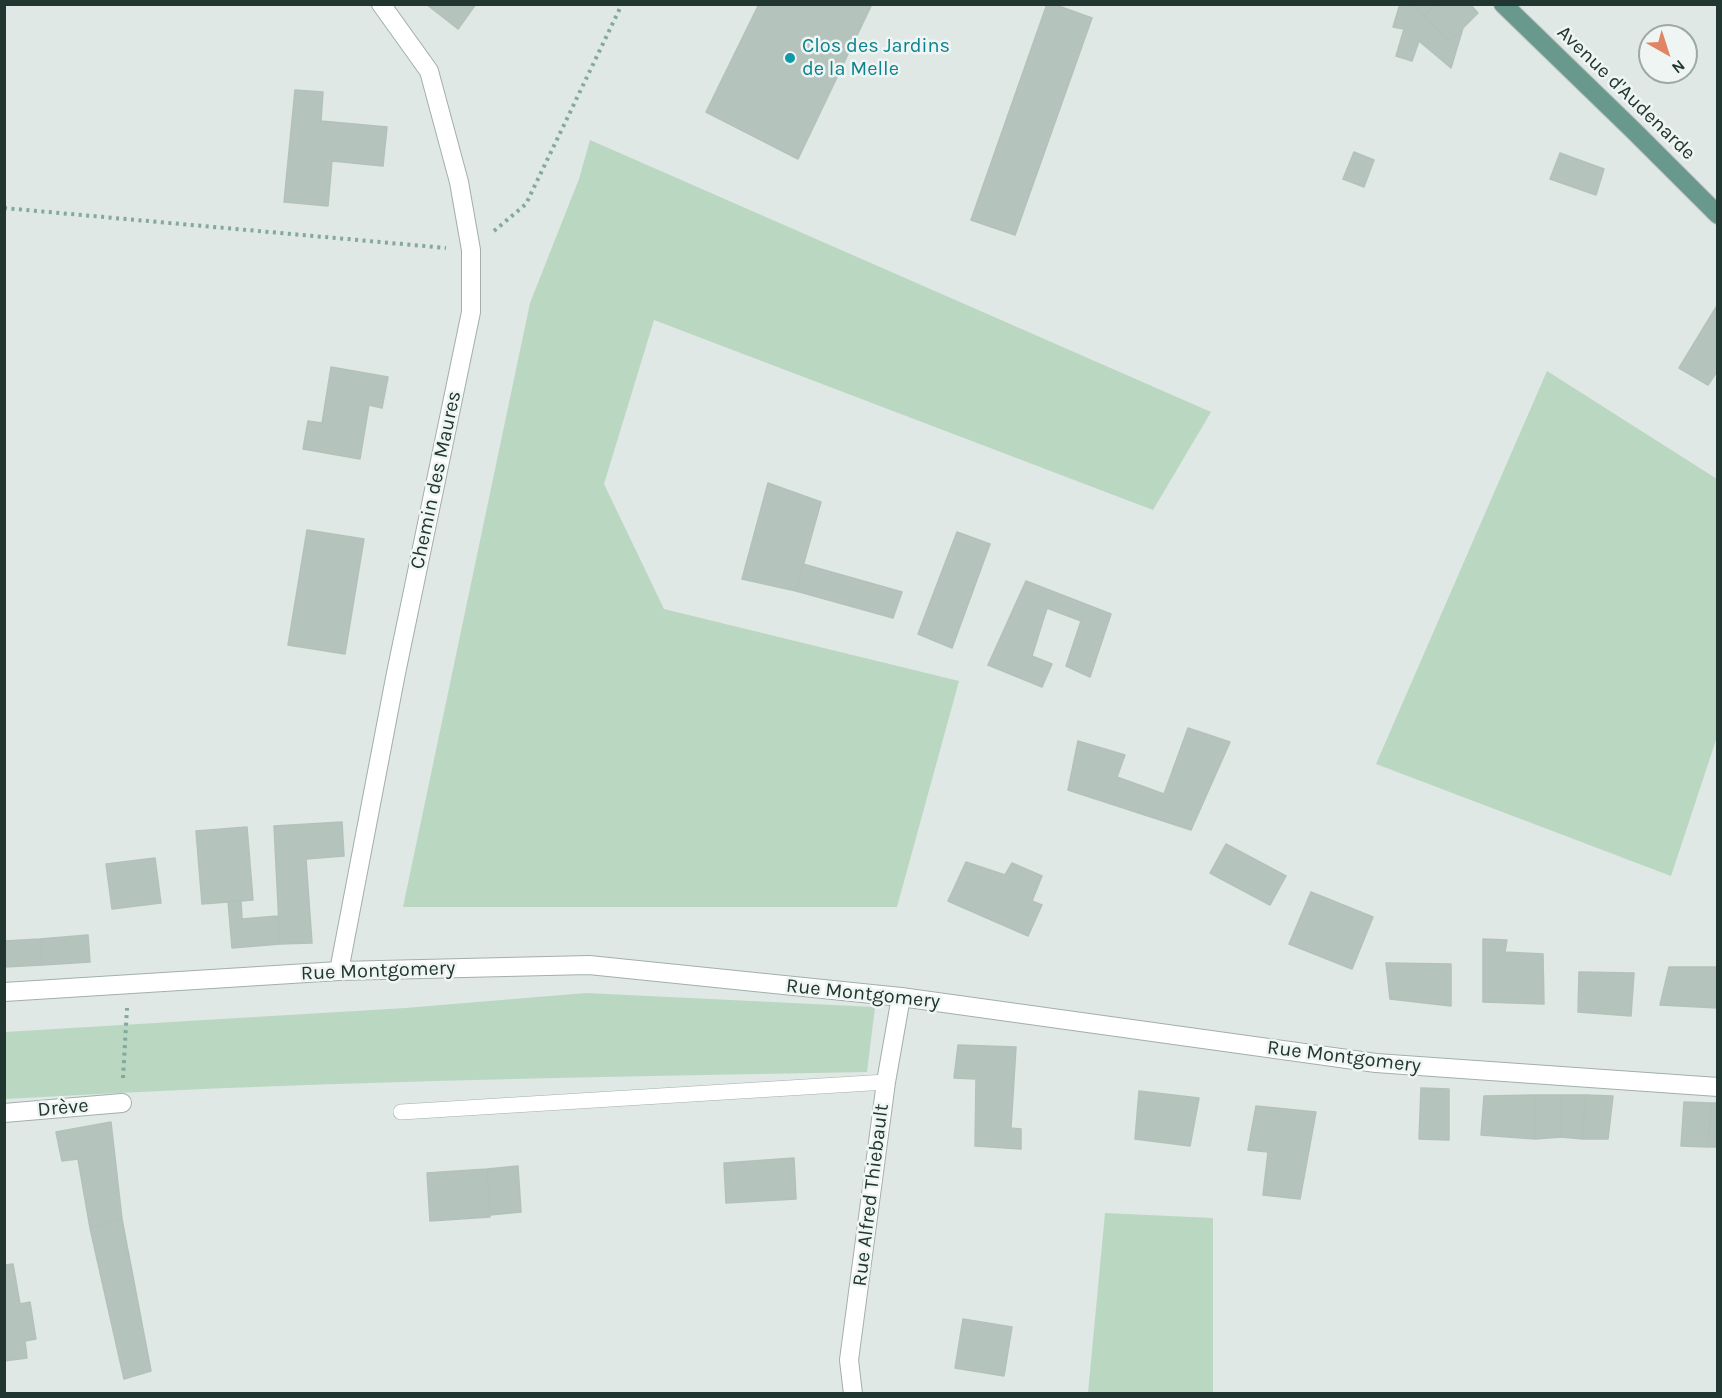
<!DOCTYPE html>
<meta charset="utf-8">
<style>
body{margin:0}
#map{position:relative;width:1722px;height:1398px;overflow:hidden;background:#dfe8e4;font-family:Karla,sans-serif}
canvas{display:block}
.frame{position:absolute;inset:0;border:6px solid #223631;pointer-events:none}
.north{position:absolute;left:1638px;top:24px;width:60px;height:60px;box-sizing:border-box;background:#eff5f2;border:2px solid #9da9a5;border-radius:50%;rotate:141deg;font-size:16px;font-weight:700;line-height:24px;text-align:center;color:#223631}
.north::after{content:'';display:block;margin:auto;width:21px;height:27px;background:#e08465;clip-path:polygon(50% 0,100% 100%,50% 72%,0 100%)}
</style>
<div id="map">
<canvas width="1722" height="1398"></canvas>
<div class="frame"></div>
<div class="north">N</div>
</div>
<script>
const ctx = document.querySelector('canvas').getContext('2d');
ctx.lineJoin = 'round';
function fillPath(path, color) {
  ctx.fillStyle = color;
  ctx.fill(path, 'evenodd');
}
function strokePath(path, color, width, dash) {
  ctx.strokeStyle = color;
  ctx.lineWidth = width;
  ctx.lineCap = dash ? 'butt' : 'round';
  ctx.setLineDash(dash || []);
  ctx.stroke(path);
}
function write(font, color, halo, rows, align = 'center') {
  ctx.font = font + ' Karla,sans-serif';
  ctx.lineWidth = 5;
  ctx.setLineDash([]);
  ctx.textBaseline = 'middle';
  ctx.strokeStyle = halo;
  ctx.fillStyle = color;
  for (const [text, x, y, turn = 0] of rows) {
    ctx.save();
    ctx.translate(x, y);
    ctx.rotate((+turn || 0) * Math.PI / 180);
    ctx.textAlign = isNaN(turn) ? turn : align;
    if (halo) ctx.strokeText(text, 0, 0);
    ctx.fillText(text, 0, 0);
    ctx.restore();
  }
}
const green = new Path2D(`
 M590,140L1211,412L1153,510L654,320L604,484L664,609L959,681L897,907H403L530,303L579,179Z
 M1547,371L1717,479V737L1671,876L1376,764Z
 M586,993L875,1007L867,1072C579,1077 292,1082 5,1099V1032L405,1008Z
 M1105,1213L1213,1218V1393H1088Z`);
const building = new Path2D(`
 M426,4H476L458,29Z
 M759,4H872L798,159L706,112Z
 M1047,4H1053L1092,18L1015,235L971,220Z
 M1400,4H1411L1450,41L1463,28L1451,68L1419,41L1412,61L1396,56L1404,29L1393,27Z
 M1411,4H1436L1423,17Z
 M1436,4H1470L1478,13L1450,41L1423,17Z
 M295,90L323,92L321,121L387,127L383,166L332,161L328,206L284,202Z
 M1354,152L1374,160L1364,187L1343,179Z
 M1560,153L1604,169L1596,195L1550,179Z
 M1718,304V370L1708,385L1679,368Z
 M331,367L388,377L382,408L369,405L360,459L303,449L308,421L322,423Z
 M768,483L821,502L796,591L742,579Z
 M307,530L364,539L345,654L288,645Z
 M957,532L990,544L952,648L918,634Z
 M803,564L902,592L893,618L796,591Z
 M1026,581L1111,614L1090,677L1066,666L1081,621L1047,608L1032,656L1052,664L1042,687L988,665Z
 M1188,728L1230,742L1191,830L1068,790L1078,741L1125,755L1117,777L1164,794Z
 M342,822L344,856L306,859L312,943L280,944L274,826Z
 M247,827L253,900L202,904L196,831Z
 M1226,844L1286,876L1270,905L1210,873Z
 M155,858L161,903L112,909L106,864Z
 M966,862L1005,875L1012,863L1042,876L1032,901L1042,905L1028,936L948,901Z
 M1311,892L1373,917L1352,969L1289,944Z
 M241,900L242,919L278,916L280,944L232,948L228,901Z
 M88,935L90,962L42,965L40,939Z
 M40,939L42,965L4,967V941Z
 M1483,939L1507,940L1505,952L1543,954L1544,1004L1483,1002Z
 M1386,963L1451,964V1006L1390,999Z
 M1669,967H1718V1008L1660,1005Z
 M1579,972L1634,973L1631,1016L1578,1012Z
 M958,1045L1016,1047L1011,1128L1021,1129V1149L975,1146L976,1079L954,1078Z
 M1421,1088L1449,1089V1140L1419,1139Z
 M1139,1091L1199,1098L1190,1146L1135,1139Z
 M1535,1095H1561V1137L1535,1139Z
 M1535,1095V1139L1481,1135L1484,1096Z
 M1561,1095H1585L1583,1139L1561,1137Z
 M1585,1095L1613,1096L1608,1139H1583Z
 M1684,1102L1711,1103L1708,1147L1681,1146Z
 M1711,1103H1718V1147H1708Z
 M1256,1106L1316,1112L1300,1199L1263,1195L1268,1152L1248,1150Z
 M111,1122L122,1219L90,1228L78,1159L62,1161L56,1132Z
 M794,1158L796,1199L726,1203L724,1163Z
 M518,1166L521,1212L490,1215L487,1169Z
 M487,1169L490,1217L430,1221L427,1173Z
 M122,1219L151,1371L124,1379L90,1228Z
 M13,1264L20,1304L30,1302L36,1339L25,1341L27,1358L4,1361V1265Z
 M963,1319L1012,1327L1004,1376L955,1368Z`);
const path = new Path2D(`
 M4,208L446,248
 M494,231L526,204L622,4
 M123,1078L127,1008`);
const service = new Path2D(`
 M401,1112L886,1082`);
const minor = new Path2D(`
 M339,971L396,673L471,312V250L459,182L429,71L381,4
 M4,992L339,971L589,965L901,997L1376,1063L1718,1087
 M4,1113L122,1103
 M853,1394L849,1360L886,1082L901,997`);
const primary = new Path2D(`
 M1503,4L1634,131L1718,215`);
const markers = [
 [790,58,6,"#0f9aa8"]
];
const cultureNames = [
 ["Clos des Jardins",802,46],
 ["de la Melle",802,69]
];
const streetNames = [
 ["Avenue d'Audenarde",1626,93,44],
 ["Chemin des Maures",436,480,-78],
 ["Rue Montgomery",378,971,-2],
 ["Rue Montgomery",863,994,6],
 ["Rue Montgomery",1344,1057,7],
 ["Drève",63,1108,-5],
 ["Rue Alfred Thiebault",871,1195,-83]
];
fillPath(green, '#bad7c2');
fillPath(building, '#b5c3bd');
strokePath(building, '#b3c1bb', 1.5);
strokePath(service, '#a3afab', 16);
strokePath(minor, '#a3afab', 20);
strokePath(primary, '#bdc3c1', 20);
strokePath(path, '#83a89d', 4, [3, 4.5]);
strokePath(service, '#fff', 15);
strokePath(minor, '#fff', 18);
strokePath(primary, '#69998d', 18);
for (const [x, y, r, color] of markers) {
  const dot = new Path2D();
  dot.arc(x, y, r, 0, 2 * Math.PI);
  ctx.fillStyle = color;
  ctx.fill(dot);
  strokePath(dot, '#eff5f2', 2);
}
write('20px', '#0d838f', '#eff5f2', cultureNames, 'left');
write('20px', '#223631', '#eff5f2', streetNames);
</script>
